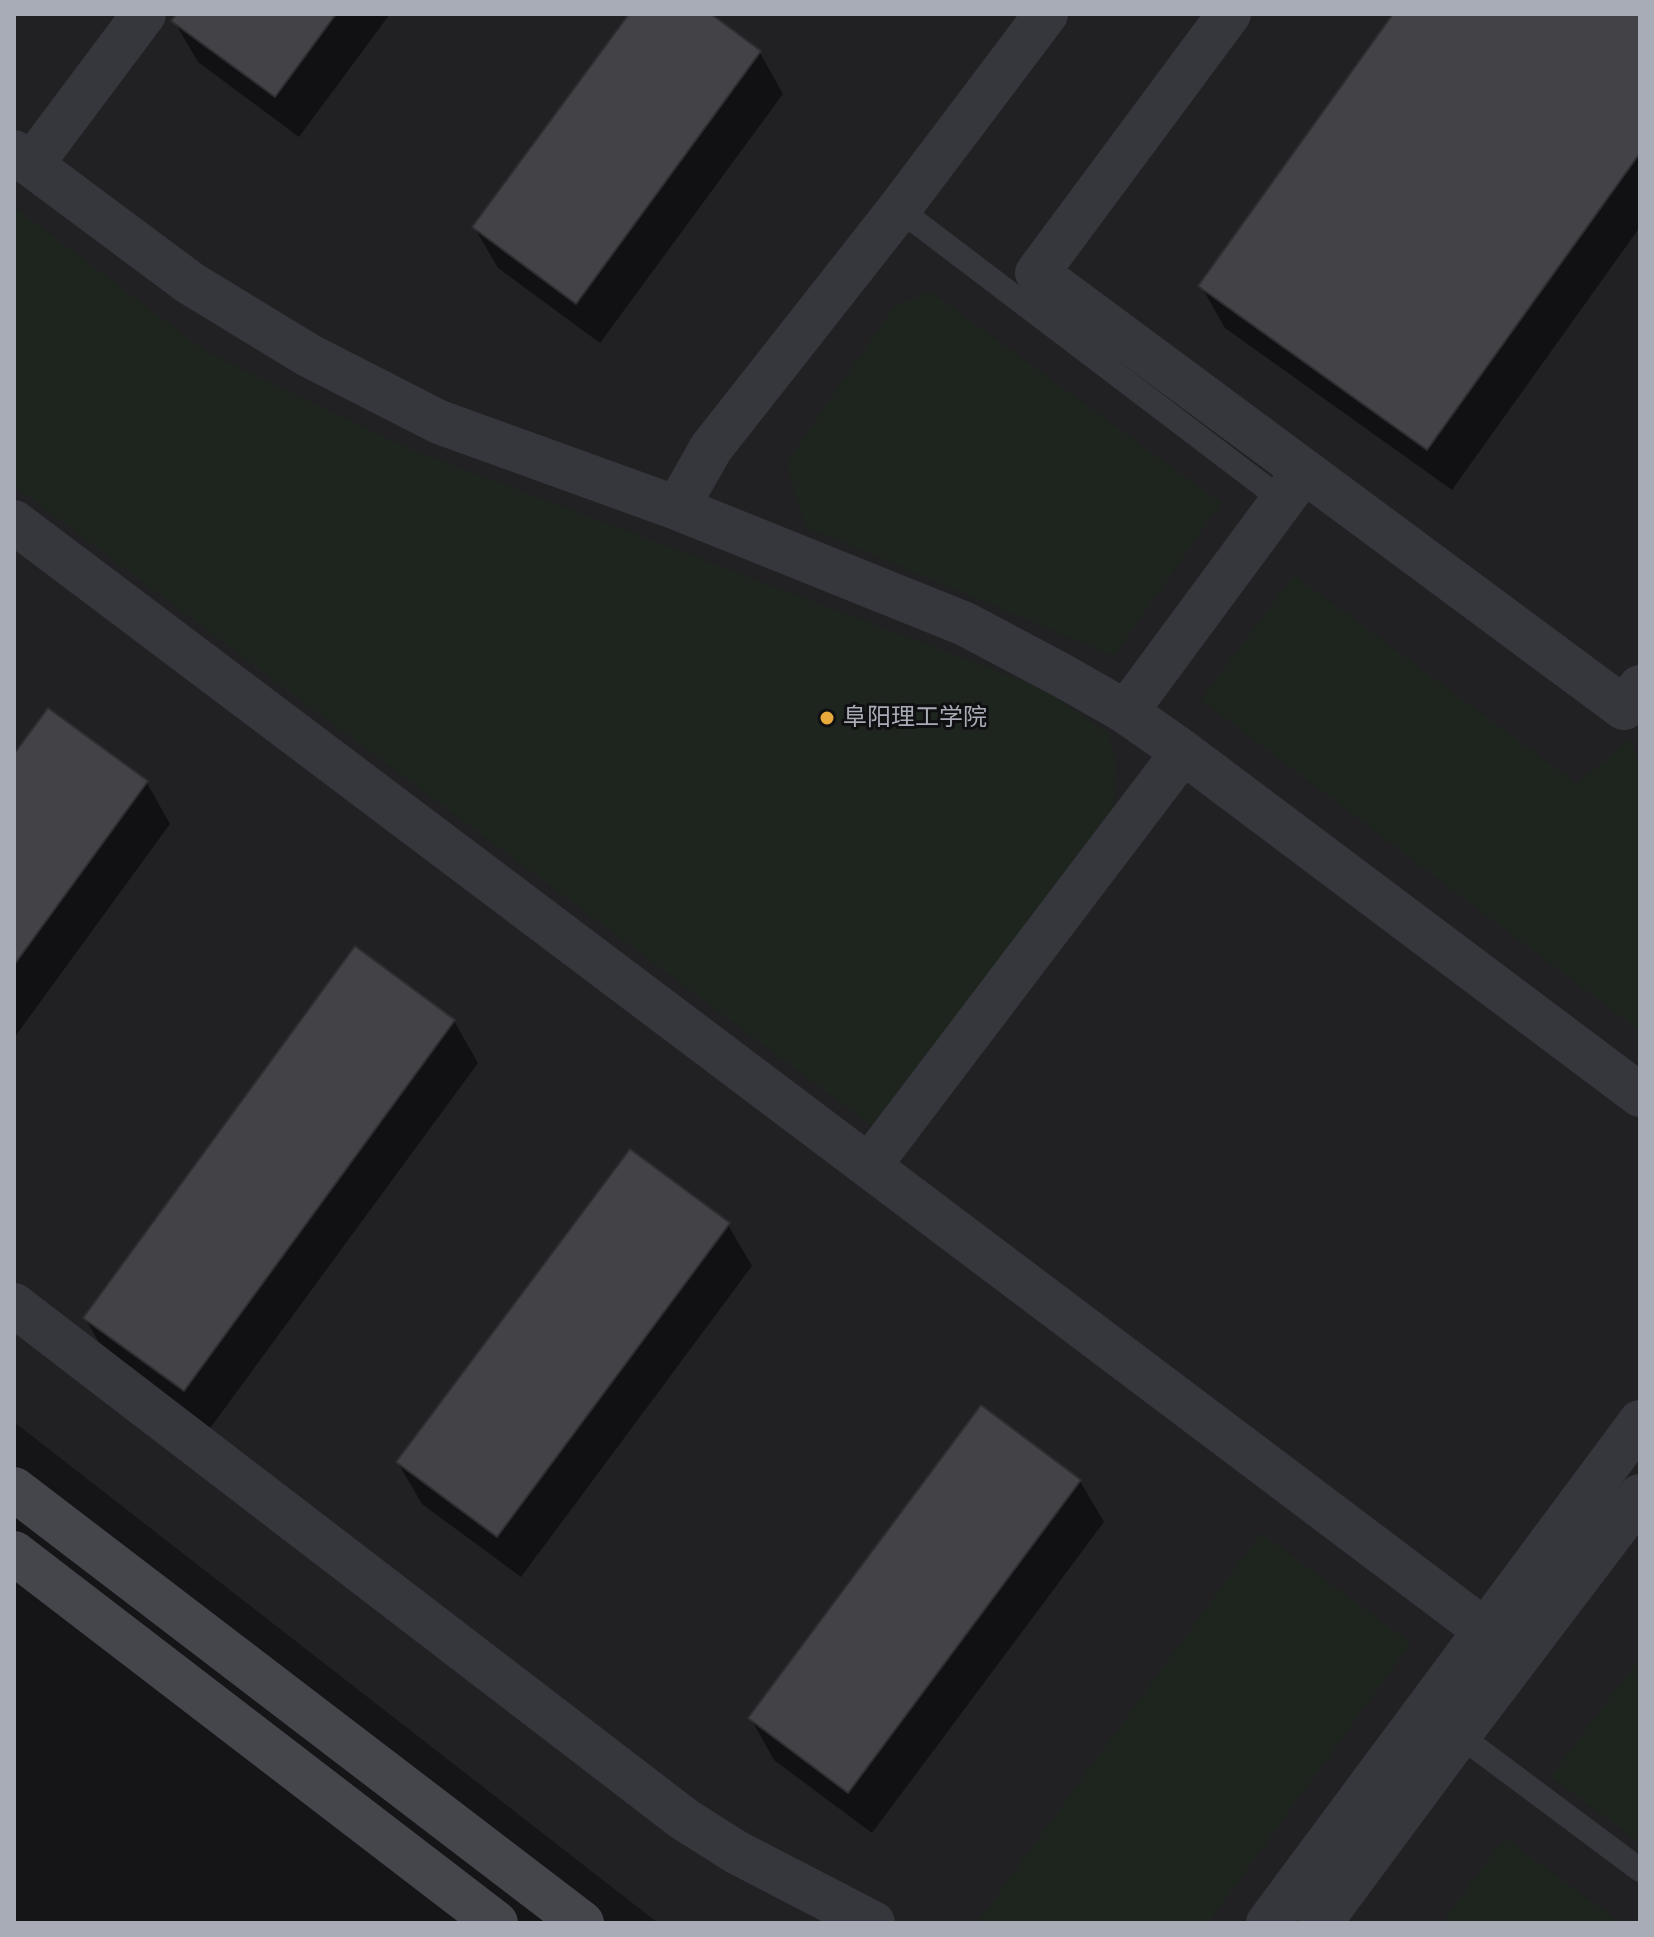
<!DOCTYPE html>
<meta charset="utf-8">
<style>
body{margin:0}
#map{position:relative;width:1654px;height:1937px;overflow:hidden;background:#151517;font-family:Karla,sans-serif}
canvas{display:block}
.frame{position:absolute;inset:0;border:16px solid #a8acb6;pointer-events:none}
</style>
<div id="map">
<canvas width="1654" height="1937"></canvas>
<div class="frame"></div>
</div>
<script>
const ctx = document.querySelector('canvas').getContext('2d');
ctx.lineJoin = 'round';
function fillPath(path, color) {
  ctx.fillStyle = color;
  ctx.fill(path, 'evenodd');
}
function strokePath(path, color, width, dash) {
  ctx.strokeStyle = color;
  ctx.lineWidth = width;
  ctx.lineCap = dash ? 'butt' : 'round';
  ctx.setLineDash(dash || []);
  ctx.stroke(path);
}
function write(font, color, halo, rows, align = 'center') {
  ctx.font = font + ' Karla,"Noto Sans SC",sans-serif';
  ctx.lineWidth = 6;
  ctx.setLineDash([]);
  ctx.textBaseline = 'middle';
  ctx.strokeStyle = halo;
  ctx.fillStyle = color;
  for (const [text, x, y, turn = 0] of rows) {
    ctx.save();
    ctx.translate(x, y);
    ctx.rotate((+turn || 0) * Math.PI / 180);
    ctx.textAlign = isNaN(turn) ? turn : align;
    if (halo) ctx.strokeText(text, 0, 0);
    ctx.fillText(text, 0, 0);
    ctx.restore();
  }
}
const built = new Path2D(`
 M14,14H1640V1923H658L14,1422Z`);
const green = new Path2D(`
 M14,209L18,210L207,352L405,447L1042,688L1107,733L1116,758L1113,825L879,1131L14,486Z
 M931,292L1221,503L1114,656L804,526L787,462L895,305Z
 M1294,575L1577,784L1630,739L1640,765V1031L1201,700Z
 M1261,1533L1411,1643L1208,1923H977Z
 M1640,1657V1843L1551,1777Z
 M1505,1838L1621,1923H1442Z`);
const shadow = new Path2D(`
 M179,14H390L299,137L198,62L174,21Z
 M631,14H707L760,53L783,94L600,343L498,268L474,227Z
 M1396,14H1640V227L1452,490L1225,328L1201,286Z
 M14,757L147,783L170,824L14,1038Z
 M454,1021L478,1063L208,1431L109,1360L85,1318Z
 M728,1225L752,1266L521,1577L422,1504L398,1463Z
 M1080,1481L1104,1522L872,1833L774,1760L751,1719Z`);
const building = new Path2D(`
 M176,14H336L275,97L171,21Z
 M629,14H711L761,51L576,304L472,227Z
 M1393,14H1640V153L1427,450L1198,286Z
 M48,708L148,781L14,965V754Z
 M355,946L455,1020L184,1391L83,1318Z
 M630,1149L730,1223L497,1537L396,1462Z
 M981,1405L1081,1480L848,1793L748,1718Z`);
const lane = new Path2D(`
 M899,209L1282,500
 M1459,1735L1640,1870`);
const street = new Path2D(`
 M1229,14L1037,273L1624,708L1640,687
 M14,152L190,283L308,355L439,422L677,508L965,624L1063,676L1126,712L1183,752L1640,1095
 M31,165L144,14
 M677,508L711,448L899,209L1046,14
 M14,522L1519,1656
 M1126,712L1304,471
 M869,1166L1183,752
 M14,1305L684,1819L736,1852L873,1923
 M1268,1923L1640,1422
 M1320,1923L1459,1735L1640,1496`);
const secondary = new Path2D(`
 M14,1489L582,1923
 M14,1553L496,1923`);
const markers = [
 [827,718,8,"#e8aa3b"]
];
const poiNames = [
 ["阜阳理工学院",843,718]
];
fillPath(built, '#212124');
fillPath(green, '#1d251e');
fillPath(shadow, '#0007');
fillPath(building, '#424247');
strokePath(building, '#2f2f33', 2);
strokePath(lane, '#36373c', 24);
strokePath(street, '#36373c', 44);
strokePath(secondary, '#44464c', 44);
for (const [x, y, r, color] of markers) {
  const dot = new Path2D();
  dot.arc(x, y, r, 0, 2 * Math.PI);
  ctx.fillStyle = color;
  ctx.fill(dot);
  strokePath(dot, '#101012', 3);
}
write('24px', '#a8acb6', '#101012', poiNames, 'left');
</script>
